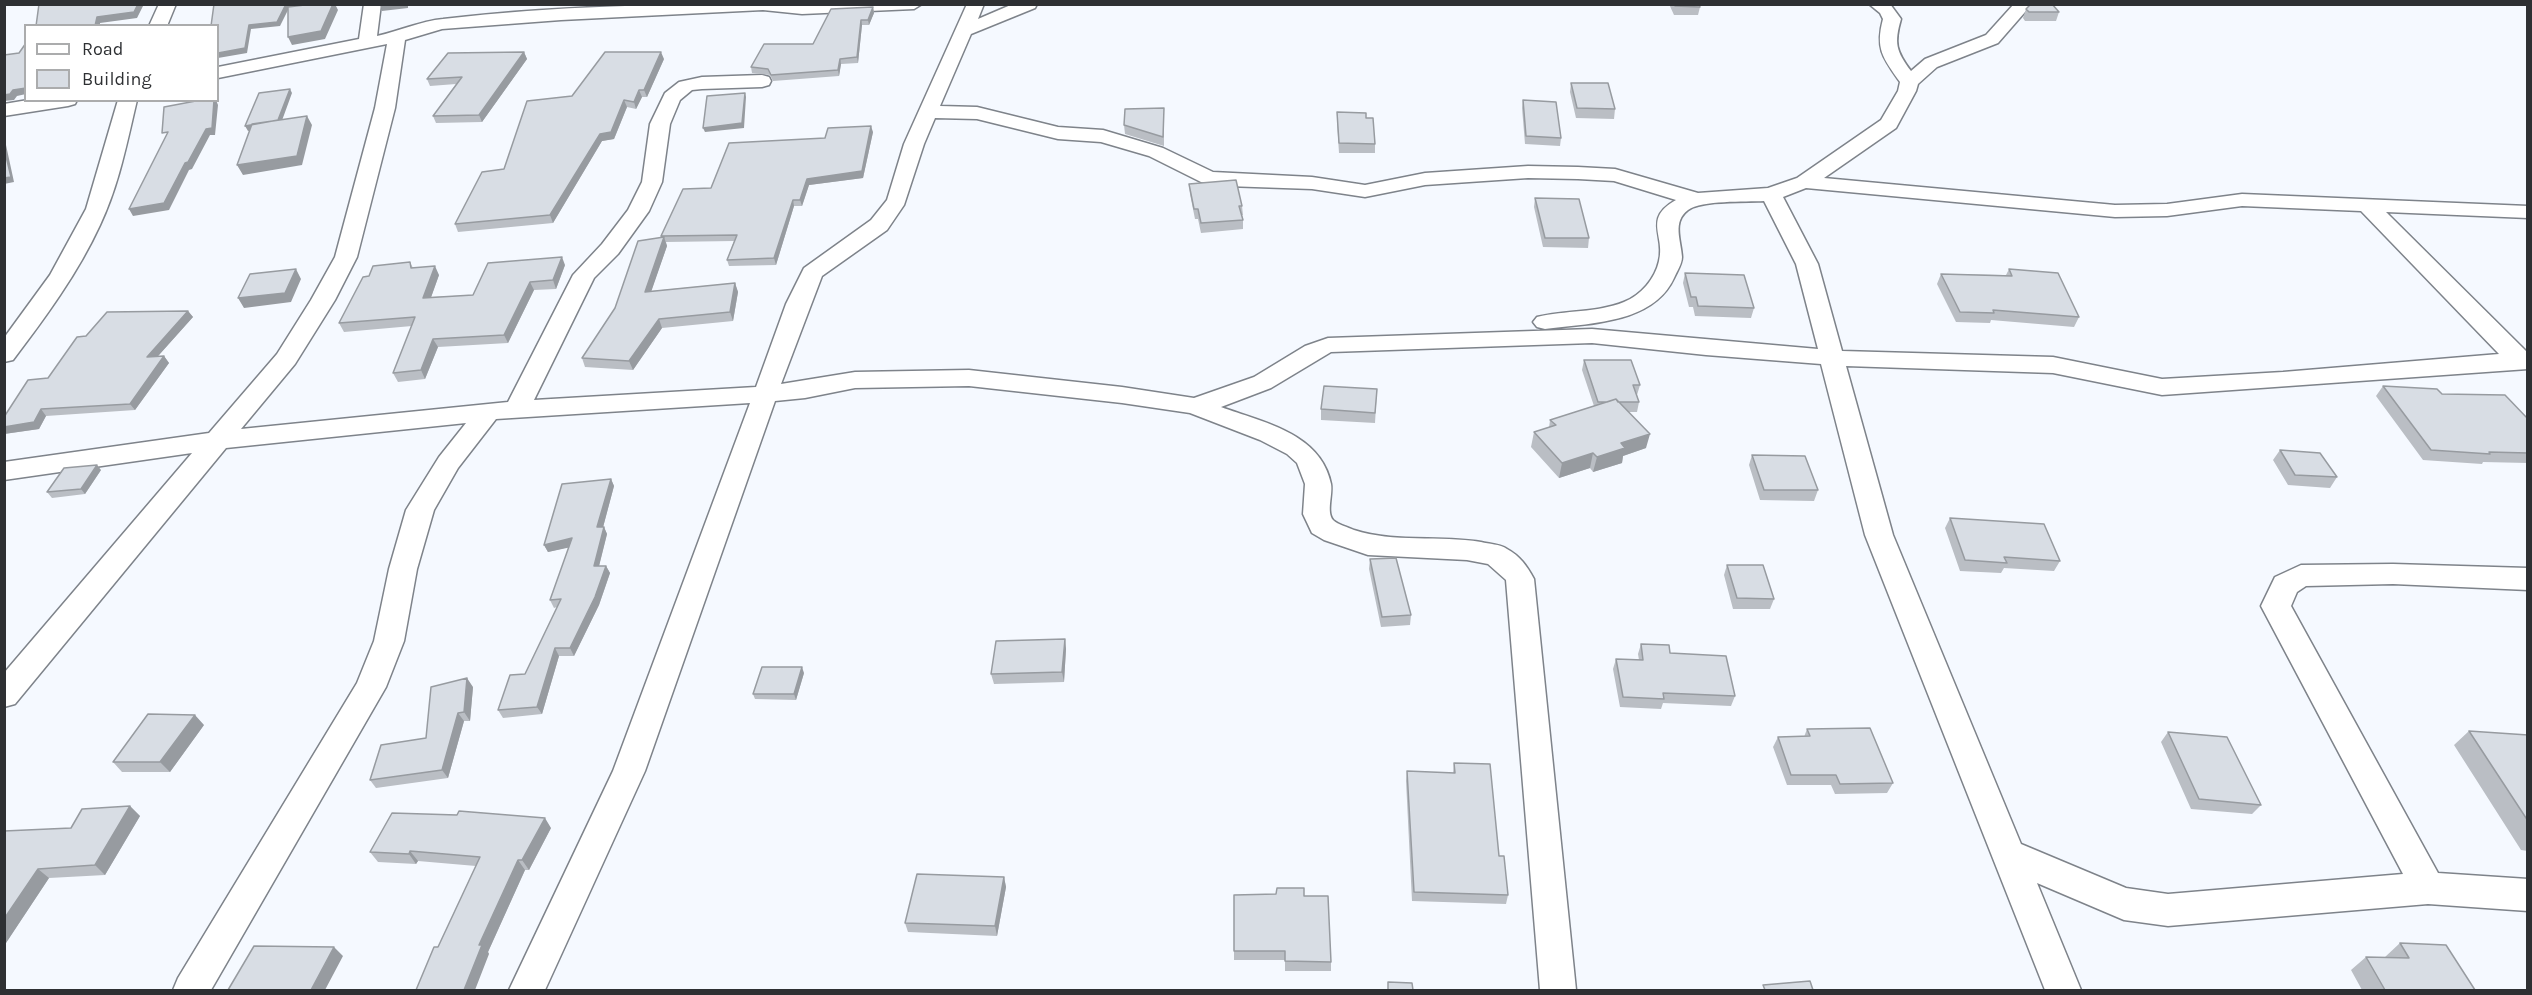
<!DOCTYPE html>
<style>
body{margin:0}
#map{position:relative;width:2532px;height:995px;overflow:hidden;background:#f5f9ff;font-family:Karla,sans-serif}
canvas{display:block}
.frame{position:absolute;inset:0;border:6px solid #2e3033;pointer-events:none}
.legend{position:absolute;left:24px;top:24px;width:195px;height:78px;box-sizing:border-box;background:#fff;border:2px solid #abacad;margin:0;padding:8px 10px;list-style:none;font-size:18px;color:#2e3033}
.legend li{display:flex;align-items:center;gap:12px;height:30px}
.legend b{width:30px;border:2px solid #abacad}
</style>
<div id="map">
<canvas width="2532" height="995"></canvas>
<div class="frame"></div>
<ul class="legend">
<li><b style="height:8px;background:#fff"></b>Road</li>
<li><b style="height:16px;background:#d8dde4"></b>Building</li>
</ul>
</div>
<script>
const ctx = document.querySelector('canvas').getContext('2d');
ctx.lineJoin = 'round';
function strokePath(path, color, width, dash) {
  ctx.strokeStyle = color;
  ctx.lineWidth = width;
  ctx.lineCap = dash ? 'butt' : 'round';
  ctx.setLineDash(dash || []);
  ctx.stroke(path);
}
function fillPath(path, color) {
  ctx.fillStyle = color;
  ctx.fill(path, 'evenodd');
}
const minor = new Path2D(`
 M159,4H176L167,26H149Z
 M364,4H381L377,36C399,31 421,21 443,19C602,0 763,4 922,4L914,9L802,14L763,10L561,20L442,29L405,40L395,108L357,257L335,300L295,364L241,429L508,402L573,275L602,244L628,210L642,182L650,124L665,93L679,82L702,77L762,75L769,77L771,81L769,85L762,87L702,89L692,90L680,100L670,124L662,182L649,211L618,254L594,278L534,400L756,387L786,304L804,268L871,220L887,200L904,144L967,4H984L978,19L1013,4H1037L1035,8L971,34L940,106L977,107L1058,127L1103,130L1163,148L1213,172L1312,177L1365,185L1425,173L1528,166L1578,167L1615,169L1698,193L1768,188L1797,178L1881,120L1898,91L1900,82C1883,58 1875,49 1883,19L1880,13L1869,4H1890L1901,19C1894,43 1896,51 1911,71L1925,59L1986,35L2014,4H2032L1998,43L1937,67L1918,84L1916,91L1896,128L1824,178L2115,205L2167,204L2242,194L2528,206V218L2386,212L2528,353V369L2162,395L2053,373L1846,366L1893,535L2021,844L2126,888L2168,894L2403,874L2261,606L2275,577L2301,565L2393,564L2528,568V590L2393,584L2306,586L2297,592L2291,606L2438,873L2528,879V911L2428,904L2168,926L2124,920L2037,883L2081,990H2045L1865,535L1821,364L1706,355L1592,343L1331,352L1271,388L1221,407C1262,422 1321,433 1331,484C1333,494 1326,512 1333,520C1338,525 1348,527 1354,530C1394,543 1439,535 1481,542C1489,544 1500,544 1507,549C1520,556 1527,566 1534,579L1576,990H1540L1506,580L1488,564L1467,560L1368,555L1324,540L1312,533L1303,514L1305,484L1297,463L1287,454L1260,440L1190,413L1122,403L969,386L855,388L805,398L775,401L645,771L545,990H509L613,771L750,403L496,419L458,468L434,510L417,569L404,641L386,687L211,990H173L178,978L357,683L374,641L389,569L406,510L439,457L466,423L226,448L15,704L4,707V673L192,453L4,480V462L209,433L277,354L311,300L335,257L375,108L387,44L218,78V67L359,39ZM935,118L977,119L1058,139L1101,142L1149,156L1201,182L1226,186L1312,189L1365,197L1425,185L1528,178L1578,179L1614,181L1676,200C1642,219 1666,236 1659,261C1655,279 1641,295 1624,302C1597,313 1565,310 1537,317L1533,322L1537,327L1545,329C1589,323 1653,324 1674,278C1677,271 1682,264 1682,257C1681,240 1672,222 1688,210C1702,200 1745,202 1764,201L1796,264L1818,349L1592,329L1328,338L1305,346L1254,377L1194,398L1122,387L969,370L855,372L781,384L822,276L887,230L904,205L924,144ZM1806,188L2115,217L2167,216L2242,206L2361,211L2499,354L2283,372L2162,379L2053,357L1842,351L1818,264L1783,197Z
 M28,100H77L75,104L68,106L4,116V104Z
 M118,100H137C127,142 119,185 100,225C78,273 45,318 13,360L4,362V338L50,275L86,209Z`);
const wall = new Path2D(`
 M1669,4H1699L1700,7L1698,15H1674Z
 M873,7L874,13L869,25H862L858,63L841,64L839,76L773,81L770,75L752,73L751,67L813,44Z
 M2026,9L2059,12L2056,21H2025L2023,18Z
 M524,52L527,59L482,122L436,123L433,116L456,84L430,86L427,79Z
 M664,59L647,97H642L636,109L627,107L614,139L602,141L553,223L458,232L455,224L504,169L572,96Z
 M1571,83L1615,109L1614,119L1576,118L1570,92Z
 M1523,100L1561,138L1560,146L1525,144L1522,108Z
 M1337,112L1366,118L1375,144V153H1339L1337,122Z
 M1164,117V146L1125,134L1124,125Z
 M873,132L863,178L809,185L802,206H794L776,265L729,266L727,260L734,241L666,242L667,246L651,291L735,283L738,292L733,321L662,328L633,370L585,367L582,358L661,238V236L711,188L825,138Z
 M1189,184L1242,206L1243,215H1242L1243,220V229L1201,233L1198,219H1195L1190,194Z
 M1535,198L1589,238L1588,248L1543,247L1534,207Z
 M410,262L413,268L439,275L431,297L473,295L565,265L556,289L534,290L508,343L438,347L425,379L398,382L393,373L412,326L344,332L339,323Z
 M2009,269L2079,317L2074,327L1991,320L1990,323L1956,322L1937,284L1941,274L2006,275Z
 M1685,273L1754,308L1751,318L1695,316L1693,307H1689L1683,283Z
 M188,311L193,317L157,357L164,356L169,363L135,410L46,416L39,429L4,434L48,378Z
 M1584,360L1640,385L1637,395L1639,402L1637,412H1628L1646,448L1623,456L1622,463L1593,472L1590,468L1559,478L1531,447L1534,432L1549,428L1550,420L1594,406L1582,370Z
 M2383,386L2442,394L2528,419V463L2483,462L2482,464L2423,460L2376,396Z
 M1377,389L1375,423L1321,420V409Z
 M2280,450L2337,477L2330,488L2288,485L2273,460Z
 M1752,455L1818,490L1814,501L1760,500L1749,465Z
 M101,470L85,494L52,498L47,492Z
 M611,479L614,486L603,527H604L607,534L599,566H606L610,573L599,605L574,656H559L542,714L503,718L498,710L525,674L557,607L554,608L550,600L569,547L548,552L544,545Z
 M1950,518L2060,561L2054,571L2004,568L2001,573L1960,571L1945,528Z
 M1370,559L1411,615L1410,625L1381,627L1369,569Z
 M1727,565L1774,599L1770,609H1733L1724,575Z
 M1065,639L1066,649L1064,682L994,684L991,674Z
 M1641,644L1670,653L1735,696L1731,706L1663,703L1661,709L1620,707L1613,669L1616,659L1639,660L1638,654Z
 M804,673L796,700L755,699L753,694Z
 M473,687L470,721H464L448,778L376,788L370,780L426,738Z
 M204,725L170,772H122L113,762Z
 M1807,729L1893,783L1887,793L1835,794L1831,785H1787L1773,747L1778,737H1804Z
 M2469,731L2528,735V851L2521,850L2454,745Z
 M2168,732L2261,805L2252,814L2191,809L2161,742Z
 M1454,763L1499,856L1508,895L1506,904L1412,901L1406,781L1407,771L1453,773Z
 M130,806L140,816L105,875L49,878L4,946V831L71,828Z
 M551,828L529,870H525L488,952L489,954L438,947L476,866L418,861L416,864L378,862L370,852Z
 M1004,877L1006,887L997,936L908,932L905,923Z
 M1304,896L1331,962V971H1285V960H1234V951Z
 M2400,943L2475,990H2362L2351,970L2366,957H2385Z`);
const shadedWall = new Path2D(`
 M138,4H144L137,18L100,23V26H95L97,17Z
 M286,4H290V6L280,26L251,29L247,53L218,58V53L249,25Z
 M333,4H335L338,10L325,39L292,45L288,37Z
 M380,4H408V8L382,11Z
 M873,7L874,13L869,25L868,20Z
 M861,20L862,25L858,63L857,57Z
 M524,52L527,59L482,122L479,115Z
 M661,52L664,59L647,97L644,90Z
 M840,59L841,64L839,76L838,70Z
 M26,88V94L17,96L14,100L4,101V95L13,90Z
 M290,89L292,93L280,126L248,131L245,126Z
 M639,90L642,97L636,109L634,102Z
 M745,93L746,97L744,128L705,132L703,128Z
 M214,100H216L218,105L215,135H210L192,169L189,170L169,210L133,216L129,209Z
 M624,100L627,107L614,139L602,141L553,223L550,215L600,134Z
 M307,116L312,125L302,165L243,175L237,165Z
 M871,126L873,132L863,178L809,185L802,206L800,200L807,179Z
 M4,143L6,145L14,182L4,184Z
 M793,200L794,206L776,265L774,258Z
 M664,237L667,246L648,301L645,292Z
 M562,257L565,265L556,289L553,280Z
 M435,266L439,275L428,306L423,298Z
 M296,269L301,279L291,302L244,308L238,298Z
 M530,282L534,290L508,343L504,335Z
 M735,283L738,292L733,321L730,312Z
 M188,311L193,317L151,364L147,357Z
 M659,319L662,328L633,370L629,361Z
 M433,339L438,347L425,379L421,370Z
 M164,356L169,363L135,410L130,404Z
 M41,409L46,416L39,429L4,434V427Z
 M1650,434L1646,448L1623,456L1622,463L1593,472L1597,457L1621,443Z
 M1593,453L1590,468L1559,478L1562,463Z
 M97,465L101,470L85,494L81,489Z
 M611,479L614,486L601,535L597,527Z
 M604,527L607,534L597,574L594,566Z
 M572,538L576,546L548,552L544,545Z
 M606,566L610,573L599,605L574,656L570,648Z
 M1065,639L1066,649L1064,682L1062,672Z
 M555,648L559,656L542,714L537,707Z
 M802,667L804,673L796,700L794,694Z
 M467,678L473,687L470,721L464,712Z
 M458,713L464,721L448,778L442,770Z
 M195,715L204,725L170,772L160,762Z
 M130,806L140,816L105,875L95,865Z
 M545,818L551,828L529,870L522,860Z
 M410,851L418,861L416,864L409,854Z
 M518,860L525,870L488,952L489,954L475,990H464L479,945Z
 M38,869L49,878L4,946V919Z
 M1004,877L1006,887L997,936L995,926Z
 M334,947L343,956L325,990H311Z`);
const building = new Path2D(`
 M39,4H138L134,12L97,17L95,26H36Z
 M214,4H286L277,22L249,25L245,48L218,53V26H211Z
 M313,4H333L321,31L288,37V7Z
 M1675,4H1699L1700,7L1675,6Z
 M2031,4H2052L2059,12H2029L2026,9Z
 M873,7L868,20H861L857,57L840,59L838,70L771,75L768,69L751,67L764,44H813L831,9Z
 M26,43V88L13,90L10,94L4,95V55L19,53Z
 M524,52L479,115L433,116L462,77L427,79L448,53Z
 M605,52H661L644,90H639L634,102L624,100L611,132L600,134L550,215L455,224L482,172L504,169L527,101L572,96Z
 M1571,83H1608L1615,109L1577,108Z
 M290,89L278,120L245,126L259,93Z
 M745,93L742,123L703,128L707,96Z
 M201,100H214L212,128L206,129L188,162L185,163L164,203L129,209L168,132L162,133L164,107Z
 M1523,100L1556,102L1561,138L1526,136Z
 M1164,108L1163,137L1124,125L1125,109Z
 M1337,112L1366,113V118H1373L1375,144L1339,143Z
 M307,116L297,156L237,165L252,124Z
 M871,126L862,171L807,179L800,200H793L774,258L727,260L737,235L661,236L683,189L711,188L729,143L825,138L828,128Z
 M4,148L11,177L4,178Z
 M1236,180L1242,206H1239L1243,220L1201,223L1198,209H1194L1189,184Z
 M1535,198L1579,199L1589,238H1545Z
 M664,237L645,292L735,283L730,312L659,319L629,361L582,358L615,308L638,241Z
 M562,257L553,280L530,282L504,335L433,339L421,370L393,373L415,317L339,323L363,277L369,276L373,266L410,262L411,268L435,266L423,298L473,295L488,263Z
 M296,269L285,293L238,298L250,274Z
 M2009,269L2058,273L2079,317L1993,310L1994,313L1960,312L1941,274L2012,276Z
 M1685,273L1744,275L1754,308L1698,306L1696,297H1691Z
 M188,311L147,357L164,356L130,404L41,409L34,422L4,427V417L28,380L48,378L77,337L86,336L107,312Z
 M1584,360H1631L1640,385H1633L1639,402H1618L1616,399L1607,402H1598Z
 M1324,386L1377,389L1375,413L1321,409Z
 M2383,386L2437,389L2442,394L2505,395L2528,419V453L2489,452L2490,454L2431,450Z
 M1616,399L1650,434L1621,443L1625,448L1597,457L1593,453L1562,463L1534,432L1556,425L1550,420Z
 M2280,450L2320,453L2337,477L2295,475Z
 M1752,455L1805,456L1818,490H1764Z
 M97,465L81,489L47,492L64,468Z
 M611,479L597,527H604L594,566H606L595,597L570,648H555L537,707L498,710L510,675L525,674L561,599L550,600L572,538L544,545L562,484Z
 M1950,518L2044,524L2060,561L2004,557L2007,563L1965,560Z
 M1396,558L1411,615L1382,617L1370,559Z
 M1727,565H1763L1774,599L1737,598Z
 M1065,639L1062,672L991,674L996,641Z
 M1641,644L1669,645L1670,653L1726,656L1735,696L1663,693L1664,699L1623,697L1616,659L1643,660Z
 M762,667H802L794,694H753Z
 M467,678L464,712L458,713L442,770L370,780L381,745L426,738L431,687Z
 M148,714L195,715L160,762H113Z
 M1870,728L1893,783L1840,784L1836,775H1791L1778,737L1810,736L1807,729Z
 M2469,731L2528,735V821Z
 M2168,732L2227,737L2261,805L2199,799Z
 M1454,763L1490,764L1499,856H1504L1508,895L1414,892L1407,771L1455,773Z
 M130,806L95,865L38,869L4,919V831L71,828L82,809Z
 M459,811L545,818L522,860H518L479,945H482L464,990H416L434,947H438L480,857L410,851L409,854L370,852L392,813L457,815Z
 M917,874L1004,877L995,926L905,923Z
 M1277,888H1304V896H1328L1331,962L1285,961V951H1234V895L1276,894Z
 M2400,943L2446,945L2475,990H2385L2366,957L2409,958Z
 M254,946L334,947L311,990H228Z
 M1810,981L1813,990H1765L1763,985Z
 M1388,982L1412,983L1413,990H1388Z`);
strokePath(minor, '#7e838a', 3);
fillPath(minor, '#fff');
fillPath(wall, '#babec4');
fillPath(shadedWall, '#979ba0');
fillPath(building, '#d8dde4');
strokePath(building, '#979ba0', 1.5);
</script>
